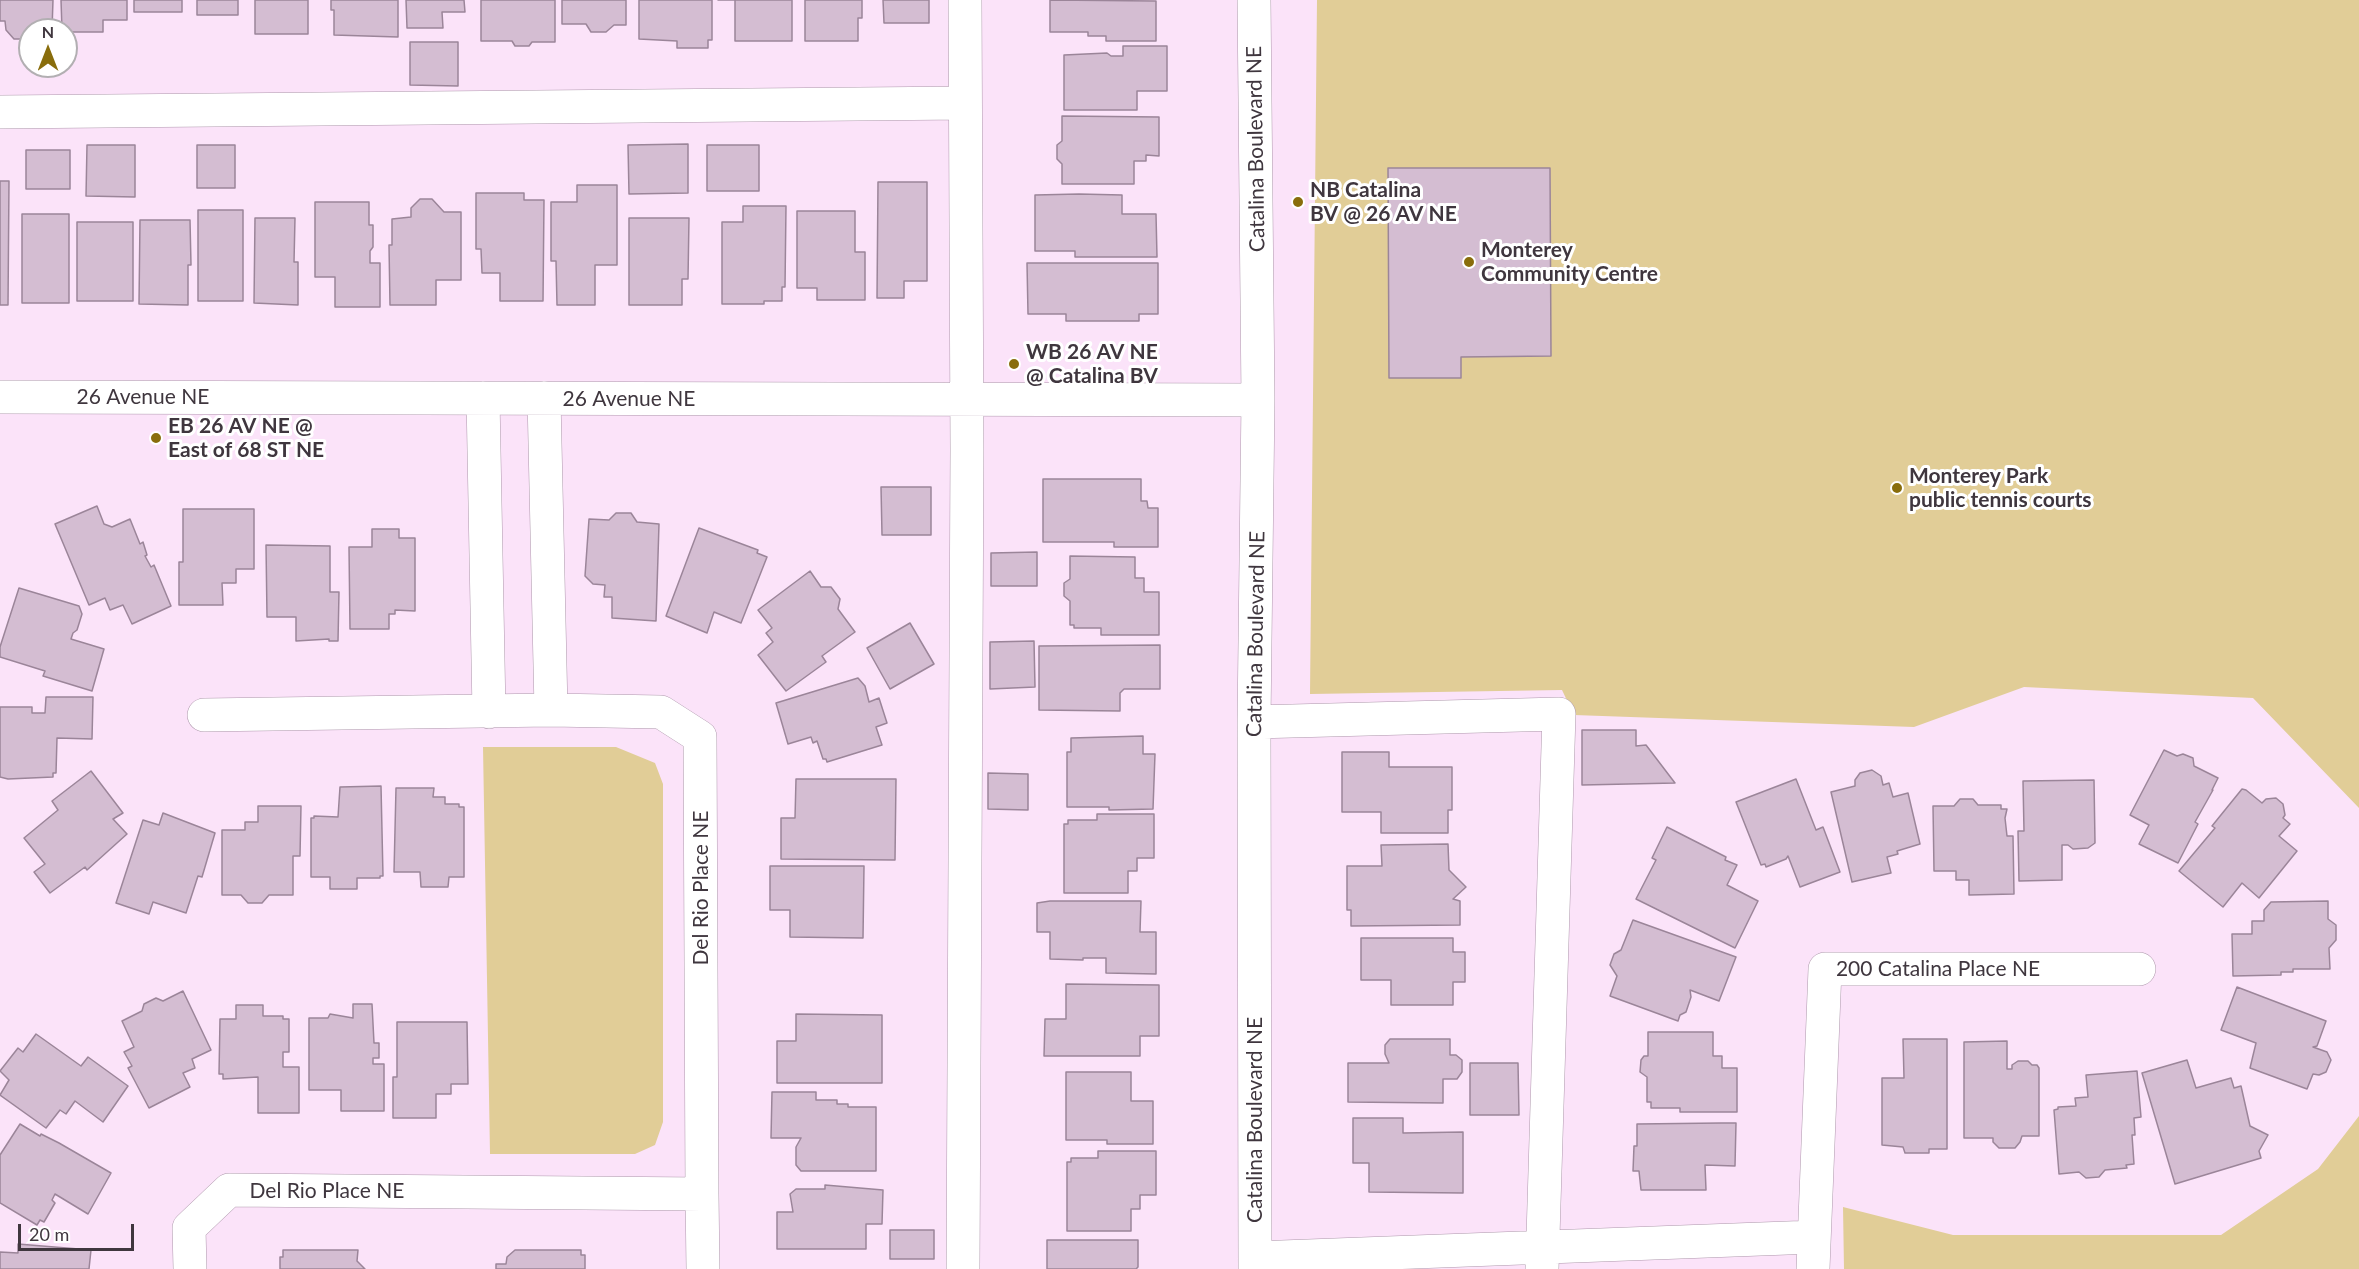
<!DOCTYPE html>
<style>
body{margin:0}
#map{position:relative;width:2359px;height:1269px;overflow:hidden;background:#fbe3f9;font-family:Lato,sans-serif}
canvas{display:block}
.north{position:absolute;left:18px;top:18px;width:60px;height:60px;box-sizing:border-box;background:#fff;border:2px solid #b2afb2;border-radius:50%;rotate:0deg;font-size:16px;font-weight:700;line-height:24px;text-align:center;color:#3f363e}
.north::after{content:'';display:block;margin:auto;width:21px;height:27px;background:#896d0c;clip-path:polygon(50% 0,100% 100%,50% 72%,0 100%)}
.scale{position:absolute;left:18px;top:1224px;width:116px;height:27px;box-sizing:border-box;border:3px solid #3f363e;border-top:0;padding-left:8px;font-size:18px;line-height:21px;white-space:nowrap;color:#3f363e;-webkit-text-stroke:4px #fff;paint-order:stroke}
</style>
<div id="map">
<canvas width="2359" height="1269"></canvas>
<div class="north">N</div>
<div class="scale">20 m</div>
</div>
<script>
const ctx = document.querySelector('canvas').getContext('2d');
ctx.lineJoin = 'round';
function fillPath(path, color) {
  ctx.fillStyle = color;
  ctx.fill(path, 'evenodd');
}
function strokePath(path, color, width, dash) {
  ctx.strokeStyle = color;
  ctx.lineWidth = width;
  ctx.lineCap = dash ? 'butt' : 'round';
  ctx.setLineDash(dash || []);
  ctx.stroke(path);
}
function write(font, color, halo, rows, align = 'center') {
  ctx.font = font + ' Lato,sans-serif';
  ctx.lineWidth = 6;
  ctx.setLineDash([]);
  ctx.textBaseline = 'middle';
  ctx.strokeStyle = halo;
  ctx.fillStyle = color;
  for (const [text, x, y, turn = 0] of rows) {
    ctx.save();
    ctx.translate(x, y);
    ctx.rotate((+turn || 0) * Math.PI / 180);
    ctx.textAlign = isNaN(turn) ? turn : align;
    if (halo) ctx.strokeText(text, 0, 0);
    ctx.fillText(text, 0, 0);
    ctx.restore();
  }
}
const green = new Path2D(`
 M1317,0H2359V808L2253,698L2024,687L1914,727L1574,715L1562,690L1310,694Z
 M483,747H616L655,763L663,784V1122L655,1145L635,1154H490Z
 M2359,1116V1269H1844L1843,1207L1953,1235H2221L2318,1169Z`);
const building = new Path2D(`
 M0,0H53L52,30H30V46H23L24,39H14L6,30L5,21H0Z
 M61,0H127V20H103V32H66L62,30Z
 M134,0H182V12H134Z
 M197,0H238V15H197Z
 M255,0H308V34H255Z
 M331,0H398V37L334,35V10H331Z
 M406,0H464L465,12H442L443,28H407Z
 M481,0H555V42H532L529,46H515L512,41H481Z
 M562,0H626V25H614L606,32H591L586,24H562Z
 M639,0H712V40H708V48H677V41L639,39Z
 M718,0H792V41H735V0Z
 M805,0H862V18H858V41H805Z
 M883,0H929V23H884Z
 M1050,0L1156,1V41H1106V36H1088V32H1050Z
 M410,42H458V86L410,85Z
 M1123,46H1167V91H1137V110H1064V55L1107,53L1111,56H1123Z
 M1062,116L1159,117V156L1146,155V161H1134V184H1062V164L1057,159V145L1062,141Z
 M688,144V193L629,194L628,145Z
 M87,145H135V197L86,196Z
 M197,145H235V188H197Z
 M707,145H759V191H707Z
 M26,150H70V189H26Z
 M1388,168H1550L1551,356L1461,357V378H1389Z
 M0,181H9L8,305H0Z
 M878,182H927V281H904V298H877Z
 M577,185H617V265H595V305H557L556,261H551V202H577Z
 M476,193H524V200H544L543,301H500V273H482L481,249H476Z
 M1079,194L1122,195V214H1156L1157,257H1075V251H1035V195Z
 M420,199H432L444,212H461V280H436V305H390L389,245H392V219L411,217V208Z
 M315,202H369V225H373V247L370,251V263H380V307H335V277H315Z
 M743,206H786L785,287H782V301H764V304H722V222H743Z
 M198,210H243V301H198Z
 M797,211H855V252H865V300H817V288H797Z
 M22,214H69V303H22Z
 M255,218H295L294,262H298V305L254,303Z
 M629,218H689L688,279H682V305H629Z
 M140,220H190L191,265H188V305L139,304Z
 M77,222H133V301H77Z
 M1027,263H1158V314H1139V321H1066V314H1028Z
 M1043,479H1141V501H1147L1148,508H1158V547H1114V542H1043Z
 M881,487H931V535H882Z
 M97,506L104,524L112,527L130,519L140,544L143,542L147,555L145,556L151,567L154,565L171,606L132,624L123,605L110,610L105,598L89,605L55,524Z
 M183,509H254V569H236V583H222L223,605H179V562H183Z
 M616,513H631L637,522L659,524L656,621L612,618V597H604L605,585L593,584L585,576L589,519L609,520Z
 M699,528L758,550L757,553L767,557L741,623L714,612L707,633L666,616Z
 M372,529H399V538H415V611L395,610V614H389V629H350L349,547H372Z
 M266,545L330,546V592H339L338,641H329V639L296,641V617H267Z
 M1037,552V586H991V553Z
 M1070,556L1135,557V578H1144V592H1159V635H1101V628H1074V625H1070V601L1064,596V583L1070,579Z
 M810,571L821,587H831L840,599L838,609L855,632L822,656L826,662L786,691L758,655L773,642L766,633L772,628L758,610Z
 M19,588L79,606L82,614L77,630L73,633L71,639L104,649L92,691L43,676L45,671L0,657V647Z
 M910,623L934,664L890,689L867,648Z
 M1034,641L1035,687L990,689V642Z
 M1160,645V689H1124L1120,693V711L1039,710V646Z
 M858,678L865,686L869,702L879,698L887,723L876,727L882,745L827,762L826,759H823L817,741L813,743L811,737L788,744L776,703Z
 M46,697H93L92,739L57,738L56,773H53V777L8,779L0,777V707H32V713H45Z
 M1582,730H1636V746L1646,745L1675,783L1582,785Z
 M1143,736V754H1155L1153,809L1109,810V807H1067V752H1071V738Z
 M2164,750L2177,756L2183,754L2193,758L2194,766L2218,778L2212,790H2213L2195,822L2198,824L2178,863L2139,844L2149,825L2130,815Z
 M1342,752H1389V767H1452V810H1448V833H1381V812H1342Z
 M1872,770L1881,776L1883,785L1889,783L1893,797L1908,793L1920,844L1897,851L1898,854L1887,857L1891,873L1852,882L1831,792L1855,786V780L1860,773Z
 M91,771L123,813L113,819L127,834L87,870L85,867L50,893L34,872L45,864L24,838L58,810L52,801Z
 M988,773L1028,774V810L988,809Z
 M796,779H896L895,860L781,859V818H795Z
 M1796,779L1816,830L1823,827L1840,872L1800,887L1788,856L1786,859L1766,867L1765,864L1761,865L1736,802Z
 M2094,780L2095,843L2088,848L2073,849L2068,845H2062V880L2019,881L2018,831H2024L2023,781Z
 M381,786L383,876H380V878H357V889H330V877H311V818H314V816L338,817L340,787Z
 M396,788H434L433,797H445V804H459V807H464V877H449L448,887H421L420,872H394Z
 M2242,789L2246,790L2262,803L2266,799L2276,798L2283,804L2285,815L2283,818L2290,824L2279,836L2297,851L2259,898L2242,883L2223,907L2179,871L2215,828L2212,826Z
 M1960,799H1973L1978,805H2001V809H2007L2005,818L2007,836H2013L2014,894L1969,895V880H1956V871H1934L1933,806H1954Z
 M258,806H301L300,856H293V895H269L262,903H248L241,895H222V830H245V822H258Z
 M163,813L215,833L202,877L198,876L186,913L153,902L149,914L116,903L143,820L159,825Z
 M1097,814H1154V858H1137V871H1128V893H1064V824H1068V820H1097Z
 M1667,827L1726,857L1725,860L1737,865L1727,885L1758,901L1735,948L1636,899L1656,860L1652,858Z
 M1448,844L1449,870L1466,887L1453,899L1460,901V925L1351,926V910H1347V866H1382L1381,845Z
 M770,866H864L863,938L790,937V910H770Z
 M1050,901H1141L1140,932H1156V974L1106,973V958H1083V960L1050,959V932H1037V903Z
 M2328,901V919L2336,925V940L2329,948L2330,969H2293V972H2281V975L2233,976L2232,934H2252V921H2264V910L2271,902Z
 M1633,920L1736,957L1719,1001L1690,990L1691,997L1686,1012L1680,1015L1678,1021L1610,996L1617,976L1610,965L1614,954L1621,950Z
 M1361,938H1453V952H1465V982H1453V1005H1391V980H1361Z
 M1066,984L1159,985V1036H1140V1056H1044L1045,1019H1066Z
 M2237,987L2326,1021L2317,1046L2313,1047L2327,1052L2331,1060L2326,1072L2319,1075L2313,1074L2307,1089L2250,1068L2256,1043L2221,1030Z
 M183,991L211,1050L192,1059L195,1068L183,1073L190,1087L149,1108L128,1068L132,1066L124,1052L134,1047L122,1021L142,1011L144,1004L156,998L163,1001Z
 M353,1004H372L374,1043H379V1058H373V1064H384V1111H341V1090H309V1018H328L330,1014L353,1018Z
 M236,1005H263V1016H283V1019H289V1052H283V1067H299V1113H258V1077L223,1079V1074H219L220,1019H236Z
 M796,1014L882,1015V1083H777V1041H796Z
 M397,1022H467L468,1084H451V1094H436V1118H393V1077H397Z
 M1648,1032H1713V1056H1722V1068H1737V1112H1680V1108H1651V1102H1647V1077L1640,1072L1641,1060L1644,1056H1648Z
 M36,1034L81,1066L88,1057L128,1086L103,1122L75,1101L66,1114L60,1110L46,1128L0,1095L9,1080L0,1071L18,1048L23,1052Z
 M1390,1039H1450V1055H1456L1462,1060V1072L1457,1079H1443V1103L1348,1102V1063H1389L1385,1054V1045Z
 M1903,1039H1947V1149H1929V1153H1905L1903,1147L1882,1145V1078H1904Z
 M2007,1041V1069H2012V1065L2018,1061H2028L2032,1065H2037L2039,1068V1136H2022L2020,1142L2015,1148H1999L1993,1142V1138H1964V1042Z
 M2187,1060L2196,1088L2231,1078L2234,1088L2241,1086L2250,1126L2268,1135L2259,1151L2261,1158L2175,1184L2142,1073Z
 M1470,1063H1518L1519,1115H1470Z
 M2137,1071L2141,1117L2134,1118L2135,1135H2132L2134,1164L2126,1165L2127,1168L2105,1170L2099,1177L2086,1178L2079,1172L2059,1174L2054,1110L2058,1109V1107L2076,1106L2075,1098L2088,1097L2086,1075Z
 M1066,1072H1131V1101H1153V1144H1107V1140H1066Z
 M772,1092H816V1100H837V1104H848V1107H876V1171H801L796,1165V1147L801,1138H771Z
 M1353,1118H1403V1133L1463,1132V1193L1369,1192V1163H1353Z
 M1721,1123H1736L1735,1166L1705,1165L1706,1190H1641L1639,1171H1633L1634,1146H1637V1124Z
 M20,1124L40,1136L41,1134L59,1143L111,1173L88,1214L55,1194L52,1200L55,1203L44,1222L40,1220L37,1225L0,1203V1155Z
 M1098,1151H1156V1195H1140V1209H1131V1231H1067V1162H1071V1158H1098Z
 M825,1185L883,1190L882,1224H866V1249H777V1212H793L790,1194L796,1189H825Z
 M890,1230H934V1259H890Z
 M1047,1240H1138V1267L1136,1269H1047Z
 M18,1244L91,1250L89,1269H0V1252L18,1253Z
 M283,1250H358L357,1261L365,1269H280V1257H283Z
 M515,1250H581V1255H585V1269H496V1264H506L507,1257Z`);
const minor = new Path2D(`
 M1254,0L1258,400L1254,722L1255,1269
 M0,112L965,103
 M0,397L1258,400
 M483,398L489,712
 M544,398L551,710
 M1254,722L1559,714L1542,1269
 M702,1194L703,1269
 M1255,1258L1814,1237
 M190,1269L189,1228L229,1190L702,1194L700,737L661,712L551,710L204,715
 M963,1269L967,450L965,0
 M1813,1269L1825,969H2139`);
const markers = [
 [1298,202,6,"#896d0c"],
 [1469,262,6,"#896d0c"],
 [1014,364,6,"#896d0c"],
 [156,438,6,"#896d0c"],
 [1897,488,6,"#896d0c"]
];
const streetNames = [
 ["Catalina Boulevard NE",1256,149,-91],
 ["26 Avenue NE",143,397],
 ["26 Avenue NE",629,399],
 ["Catalina Boulevard NE",1256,634,-89],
 ["Del Rio Place NE",701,888,-90],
 ["200 Catalina Place NE",1938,969],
 ["Catalina Boulevard NE",1255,1120,-90],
 ["Del Rio Place NE",327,1191]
];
const poiNames = [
 ["NB Catalina",1310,190],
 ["BV @ 26 AV NE",1310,214],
 ["Monterey",1481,250],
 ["Community Centre",1481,274],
 ["WB 26 AV NE",1026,352],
 ["@ Catalina BV",1026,376],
 ["EB 26 AV NE @",168,426],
 ["East of 68 ST NE",168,450],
 ["Monterey Park",1909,476],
 ["public tennis courts",1909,500]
];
fillPath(green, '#e1cd97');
fillPath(building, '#d4bdd2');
strokePath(building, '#9b8599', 1.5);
strokePath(minor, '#ae98ac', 34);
strokePath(minor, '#fff', 33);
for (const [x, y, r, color] of markers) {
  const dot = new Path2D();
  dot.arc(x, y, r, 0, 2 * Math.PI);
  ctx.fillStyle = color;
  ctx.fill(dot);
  strokePath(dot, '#fff', 2);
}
write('21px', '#3f363e', '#fff', streetNames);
write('bold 21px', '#3f363e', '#fff', poiNames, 'left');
</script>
